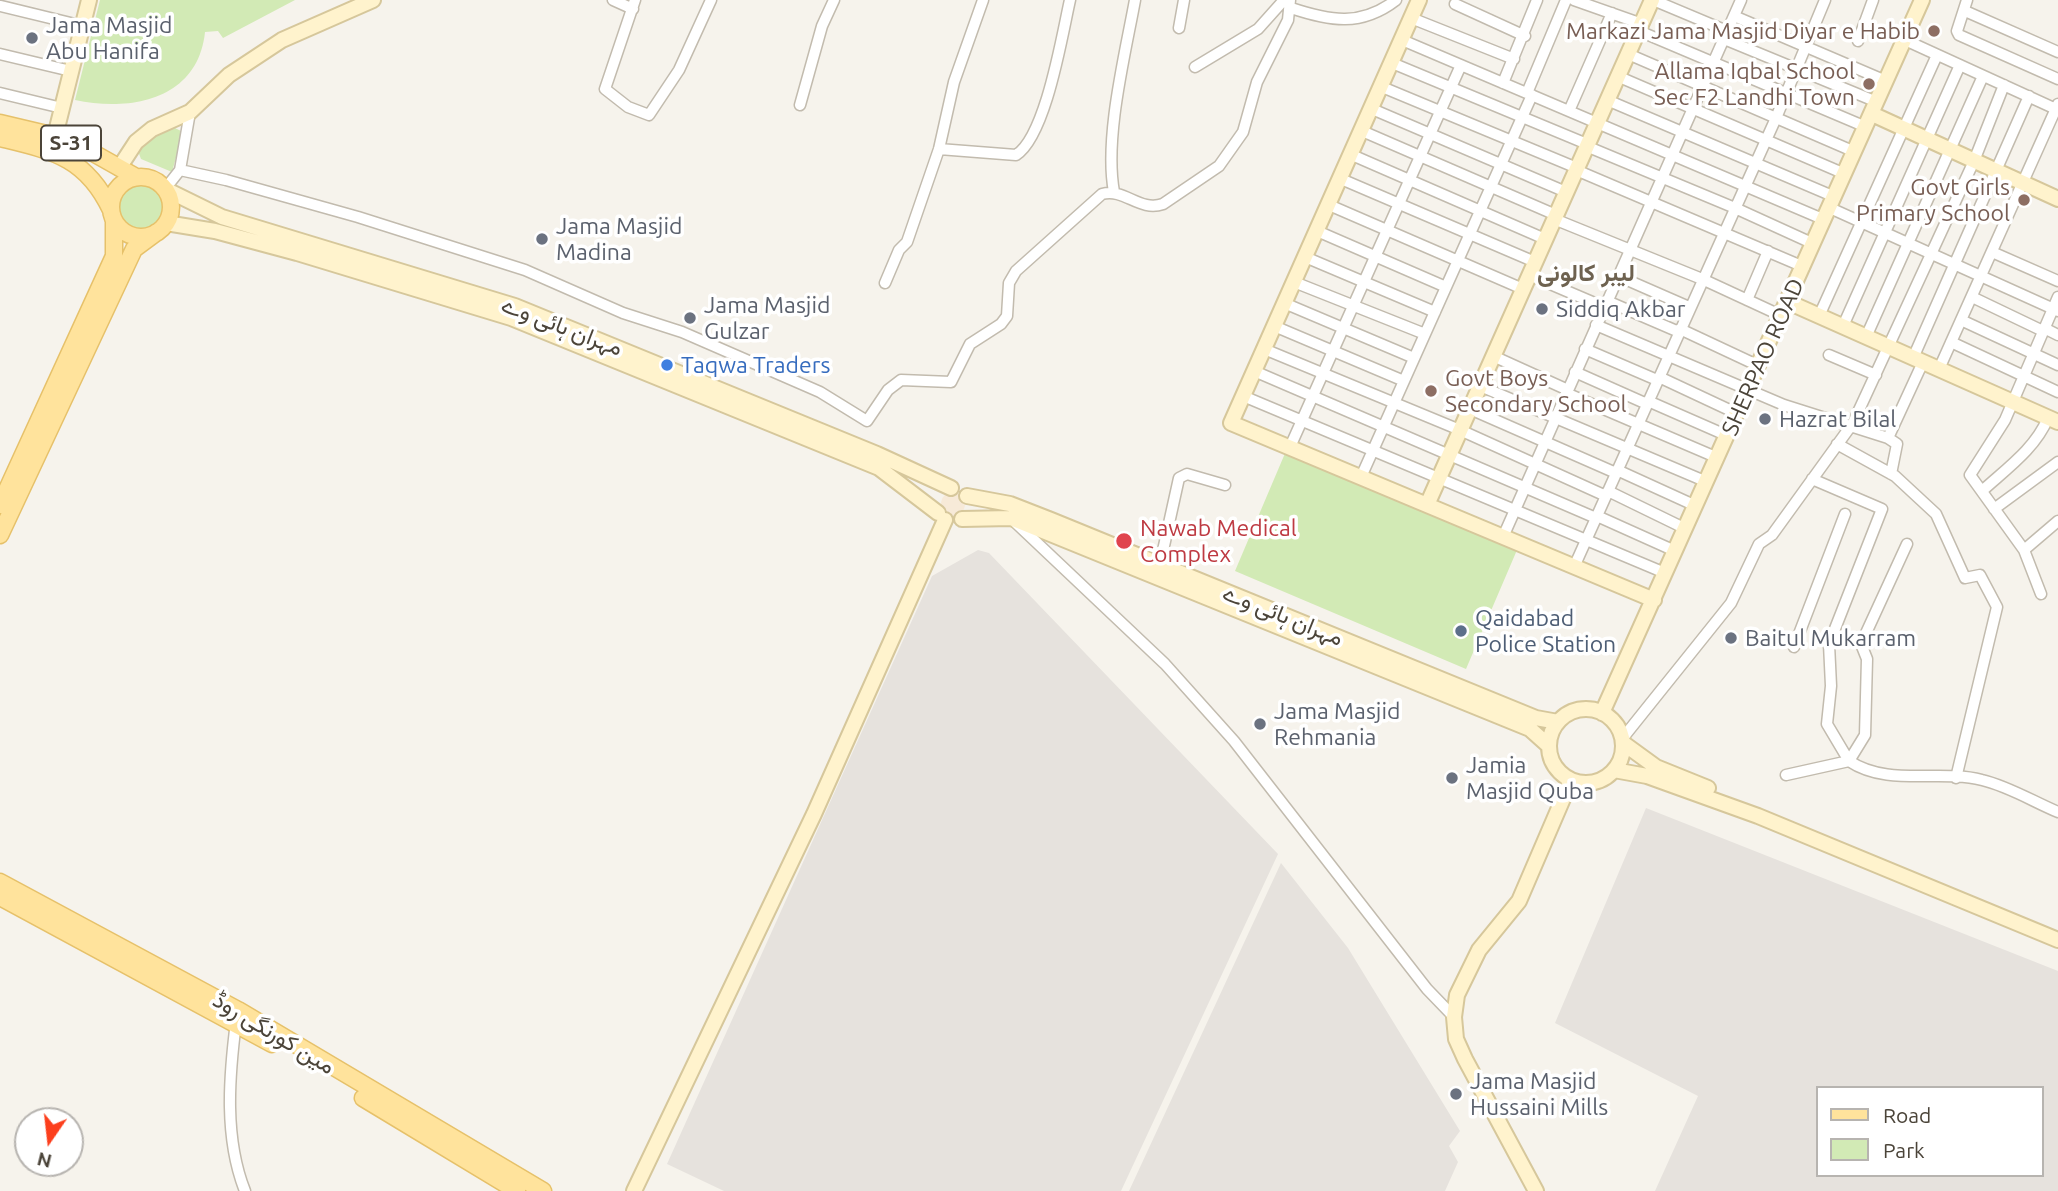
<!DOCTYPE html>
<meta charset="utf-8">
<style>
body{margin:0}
#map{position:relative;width:2058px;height:1191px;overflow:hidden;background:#f6f3ec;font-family:Ubuntu,sans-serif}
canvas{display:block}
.legend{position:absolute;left:1816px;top:1086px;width:228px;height:91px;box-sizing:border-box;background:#fff;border:2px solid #b7b4b0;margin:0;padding:9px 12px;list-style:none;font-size:21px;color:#4b4439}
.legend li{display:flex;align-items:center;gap:14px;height:35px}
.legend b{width:35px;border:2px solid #b7b4b0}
.north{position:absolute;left:14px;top:1107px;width:70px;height:70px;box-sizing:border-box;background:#fff;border:2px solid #b7b4b0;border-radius:50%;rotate:194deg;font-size:19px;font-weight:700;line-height:28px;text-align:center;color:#4b4439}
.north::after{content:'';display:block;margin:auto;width:24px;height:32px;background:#fc3f1d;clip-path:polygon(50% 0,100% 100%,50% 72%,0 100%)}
</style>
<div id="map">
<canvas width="2058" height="1191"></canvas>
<ul class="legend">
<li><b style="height:9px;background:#ffe39c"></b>Road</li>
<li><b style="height:19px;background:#d2eab5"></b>Park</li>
</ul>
<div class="north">N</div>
</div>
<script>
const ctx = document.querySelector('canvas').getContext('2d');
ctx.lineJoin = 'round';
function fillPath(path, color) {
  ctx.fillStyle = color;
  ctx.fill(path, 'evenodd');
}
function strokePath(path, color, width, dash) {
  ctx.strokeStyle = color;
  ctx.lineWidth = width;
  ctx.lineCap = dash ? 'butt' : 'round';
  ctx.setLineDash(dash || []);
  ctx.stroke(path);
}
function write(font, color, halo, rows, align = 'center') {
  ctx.font = font + ' Ubuntu,Vazirmatn,sans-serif';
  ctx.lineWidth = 7;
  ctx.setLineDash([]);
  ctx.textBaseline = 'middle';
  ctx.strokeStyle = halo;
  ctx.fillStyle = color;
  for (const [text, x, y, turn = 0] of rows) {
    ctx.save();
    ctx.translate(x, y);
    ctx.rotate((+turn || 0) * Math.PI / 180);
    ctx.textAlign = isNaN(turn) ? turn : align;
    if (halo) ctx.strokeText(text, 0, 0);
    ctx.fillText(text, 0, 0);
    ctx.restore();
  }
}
const commercial = new Path2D(`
 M941 504a12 12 0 1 1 24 0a12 12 0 1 1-24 0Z`);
const industrial = new Path2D(`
 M978,550L989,553L1278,854L1121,1191H724L667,1164L932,576Z
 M1646,808L2058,971V1191H1655L1698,1096L1555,1023ZM1818,1088H2042V1175H1818Z
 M1281,863L1348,948L1460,1131L1449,1146L1458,1162L1445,1191H1129Z`);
const green = new Path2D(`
 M100,0H295L223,38L218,31L205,32C198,100 130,112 75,100Z
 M173,127L183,132L172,172L141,159L138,151C149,139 158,132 173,127Z
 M119 207a22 22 0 1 1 44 0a22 22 0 1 1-44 0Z
 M1286,451L1517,550L1466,669L1235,571Z`);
const street = new Path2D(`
 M613,0L633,9
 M635,0L605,89L628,107L649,115L679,70L711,0
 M1574,0L1642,24
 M1653,0L1727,31
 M1967,0L1957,31L1959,35L2058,79
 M1455,4L1525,36
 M1,6L83,26
 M1291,8C1330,21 1361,27 1396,0
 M1965,11L2058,52
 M1734,16L1886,81
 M1411,18L1514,59
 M1179,28L1184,0
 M1639,31L1866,127
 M1724,39L1877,102
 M1402,40L1825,220
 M1905,40L2056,109
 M1858,41L1873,0
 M0,54L71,71
 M1628,54L1855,152
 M1392,63L1587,144
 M1195,67L1258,29L1284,0
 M1617,76L1845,174
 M1503,83L1537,0
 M1382,87L1577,168
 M0,93L62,108
 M1527,93L1566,0
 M1607,100L1835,197
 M800,105L822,26L834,0
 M1372,109L1566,192
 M1569,111L1612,13
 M1362,131L1556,215
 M1586,146L1735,208L1814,244
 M939,149L1016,155C1046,136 1062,35 1070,0
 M1352,155L1545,239
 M180,170L226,180L358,217L525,270L623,313L682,332L820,392L867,421L888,390L901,380L951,382L970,344L1001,324L1007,316L1009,283L1016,271L1102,194C1125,188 1139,212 1163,204L1219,166L1243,132L1257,82L1288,20L1290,0
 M1576,170L1804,267
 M1341,179L1535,262
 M165,189L180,170L190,112
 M1114,192C1104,138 1125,55 1135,0
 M1329,205L1523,289
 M1830,208L2058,311
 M1554,219L1702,279L1782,316
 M1317,231L1446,287
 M1992,252L2058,281
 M1305,257L1435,312
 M1529,275L1604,307
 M1618,276L1689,307
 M1294,282L1425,334
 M885,283L899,250L907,242L939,149L954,82L983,0
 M1972,297L2043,331
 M1747,300L1768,251
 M1607,301L1679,332
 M1284,303L1414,358
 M1819,316L1937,55
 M1961,320L2058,365
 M1596,325L1784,405L1888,438L1923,362
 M1274,326L1404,381
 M1843,326L1960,65
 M2044,328L2058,335
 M1680,329L1759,366
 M1866,337L1983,76
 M1951,342L2058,392
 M1264,349L1460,430L1606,496
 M1585,349L1657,380
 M1829,355L1876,375
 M1493,356L1568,390
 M1913,358L2029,96
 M1939,369L2058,104
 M1254,371L1596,518
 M1575,372L1647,404
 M1659,377L1738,414
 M1480,386L1707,482
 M1566,393L1718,458
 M1243,396L1665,573
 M1648,401L1728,436
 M1470,409L1616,473
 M1888,438L1897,444L1891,474
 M1837,444L1895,476L1936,514L1965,578L1980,575L1997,607L1956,778
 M1290,447L1461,65
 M1617,470L1696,506
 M1361,477L1532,95
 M1812,479L1882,509L1829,644L1831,686L1827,724L1849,761L1865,735L1867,659L1861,644L1907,544
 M1608,491L1686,529
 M1982,491C2006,469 2035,449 2048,418
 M1994,509L2058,462
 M1597,516L1675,551
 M1016,523L1165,664L1234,741L1427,989L1454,1017
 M1503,537L1741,0
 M2024,550L2058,521
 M1160,564L1179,478L1187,474L1225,485
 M1574,567L1776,118L1825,0
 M2041,594L2024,550L1970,475L2005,420L2058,297
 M1794,647L1845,514
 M1622,739L1731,603L1759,544L1772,535L1853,423L1974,161L2004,85
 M1786,775L1849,761C1888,787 1939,769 1982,780C2008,786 2034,802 2058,812
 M236,1022C229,1077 224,1138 245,1191`);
const secondary = new Path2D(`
 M1419,0L1231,423L1654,600
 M1872,114L2058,199
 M55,136L89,0
 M119,168L136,142L152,129L190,112L229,75L282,40L373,0
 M165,189L222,217L515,306L877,454L951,488
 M166,223L215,231L297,253L511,318L879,468L938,513
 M1788,302L2058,422
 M967,496L1010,504L1051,520L1536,718L1558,722
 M1427,505L1652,0
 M962,519L1011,518L1530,729L1549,746
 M1549 746a37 37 0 1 1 74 0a37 37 0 1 1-74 0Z
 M1602,713L1922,0
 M1623,743L1656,767L1708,788
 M1614,770L1647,776L1758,816L2058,940
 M634,1191L814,814L945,520
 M1536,1191L1465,1059L1456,1039L1454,1017L1457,995L1479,950L1519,901L1571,780`);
const primary = new Path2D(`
 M0,123L55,136L88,150L136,177
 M0,138C53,151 86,157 111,210
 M111 207a30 30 0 1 1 60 0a30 30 0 1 1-60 0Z
 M0,505L114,256V221
 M0,535L134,249L157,232
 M0,882L238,1010L543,1191
 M0,897L272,1044
 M363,1098L517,1191`);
const markers = [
 [1934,31,7,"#8d6e63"],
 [32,38,7,"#6b7280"],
 [1869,84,7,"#8d6e63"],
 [2024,200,7,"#8d6e63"],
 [542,239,7,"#6b7280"],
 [1542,309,7,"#6b7280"],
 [690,318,7,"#6b7280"],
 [667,365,7,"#3f7fe0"],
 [1431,391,7,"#8d6e63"],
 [1765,419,7,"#6b7280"],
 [1124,541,9,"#e0444e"],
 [1461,631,7,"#5c6f8a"],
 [1731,638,7,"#6b7280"],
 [1260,724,7,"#6b7280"],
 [1452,778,7,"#6b7280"],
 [1456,1094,7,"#6b7280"]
];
const shields = [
 [71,143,60]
];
const shieldNames = [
 ["S-31",71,143]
];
const worshipNames = [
 ["Jama Masjid",46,25],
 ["Abu Hanifa",46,51],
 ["Jama Masjid",556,226],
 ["Madina",556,252],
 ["Jama Masjid",704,305],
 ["Gulzar",704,331],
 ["Siddiq Akbar",1556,309],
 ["Hazrat Bilal",1779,419],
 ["Baitul Mukarram",1745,638],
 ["Jama Masjid",1274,711],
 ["Rehmania",1274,737],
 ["Jamia",1466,765],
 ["Masjid Quba",1466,791],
 ["Jama Masjid",1470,1081],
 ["Hussaini Mills",1470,1107]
];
const educationNames = [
 ["Markazi Jama Masjid Diyar e Habib",1920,31],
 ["Allama Iqbal School",1855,71],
 ["Sec F2 Landhi Town",1855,97],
 ["Govt Girls",2010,187],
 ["Primary School",2010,213],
 ["Govt Boys",1445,378,"left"],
 ["Secondary School",1445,404,"left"]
];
const streetNames = [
 ["مہران ہائی وے",562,326,21],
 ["SHERPAO ROAD",1763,357,-66],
 ["مہران ہائی وے",1283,615,22],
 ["مین کورنگی روڈ",274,1033,31]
];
const shopNames = [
 ["Taqwa Traders",681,365]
];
const healthNames = [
 ["Nawab Medical",1140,528],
 ["Complex",1140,554]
];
const serviceNames = [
 ["Qaidabad",1475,618],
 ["Police Station",1475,644]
];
const neighbourhoodNames = [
 ["لیبر کالونی",1586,273]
];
fillPath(commercial, '#f7ead8');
fillPath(industrial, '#e6e2dd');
fillPath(green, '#d2eab5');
strokePath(street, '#c2bbae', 13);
strokePath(secondary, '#d6c79b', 18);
strokePath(primary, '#e6c16a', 19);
strokePath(street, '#fff', 10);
strokePath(secondary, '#fff3cd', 14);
strokePath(primary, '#ffe39c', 16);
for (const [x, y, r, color] of markers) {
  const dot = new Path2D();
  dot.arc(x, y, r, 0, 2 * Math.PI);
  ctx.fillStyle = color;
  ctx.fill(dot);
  strokePath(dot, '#fff', 2.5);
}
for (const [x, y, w] of shields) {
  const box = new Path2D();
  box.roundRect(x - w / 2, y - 17.5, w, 35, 5);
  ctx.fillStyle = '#fff';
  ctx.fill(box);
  strokePath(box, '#4b4439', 2);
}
write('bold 21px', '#4b4439', null, shieldNames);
write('23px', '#5b616d', '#fff', worshipNames, 'left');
write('23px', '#785e54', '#fff', educationNames, 'right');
write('23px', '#4b4439', '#fff', streetNames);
write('23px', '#366cbe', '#fff', shopNames, 'left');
write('23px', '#be3a42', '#fff', healthNames, 'left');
write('23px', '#4e5e75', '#fff', serviceNames, 'left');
write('bold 24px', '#6e6250', '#fff', neighbourhoodNames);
</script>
